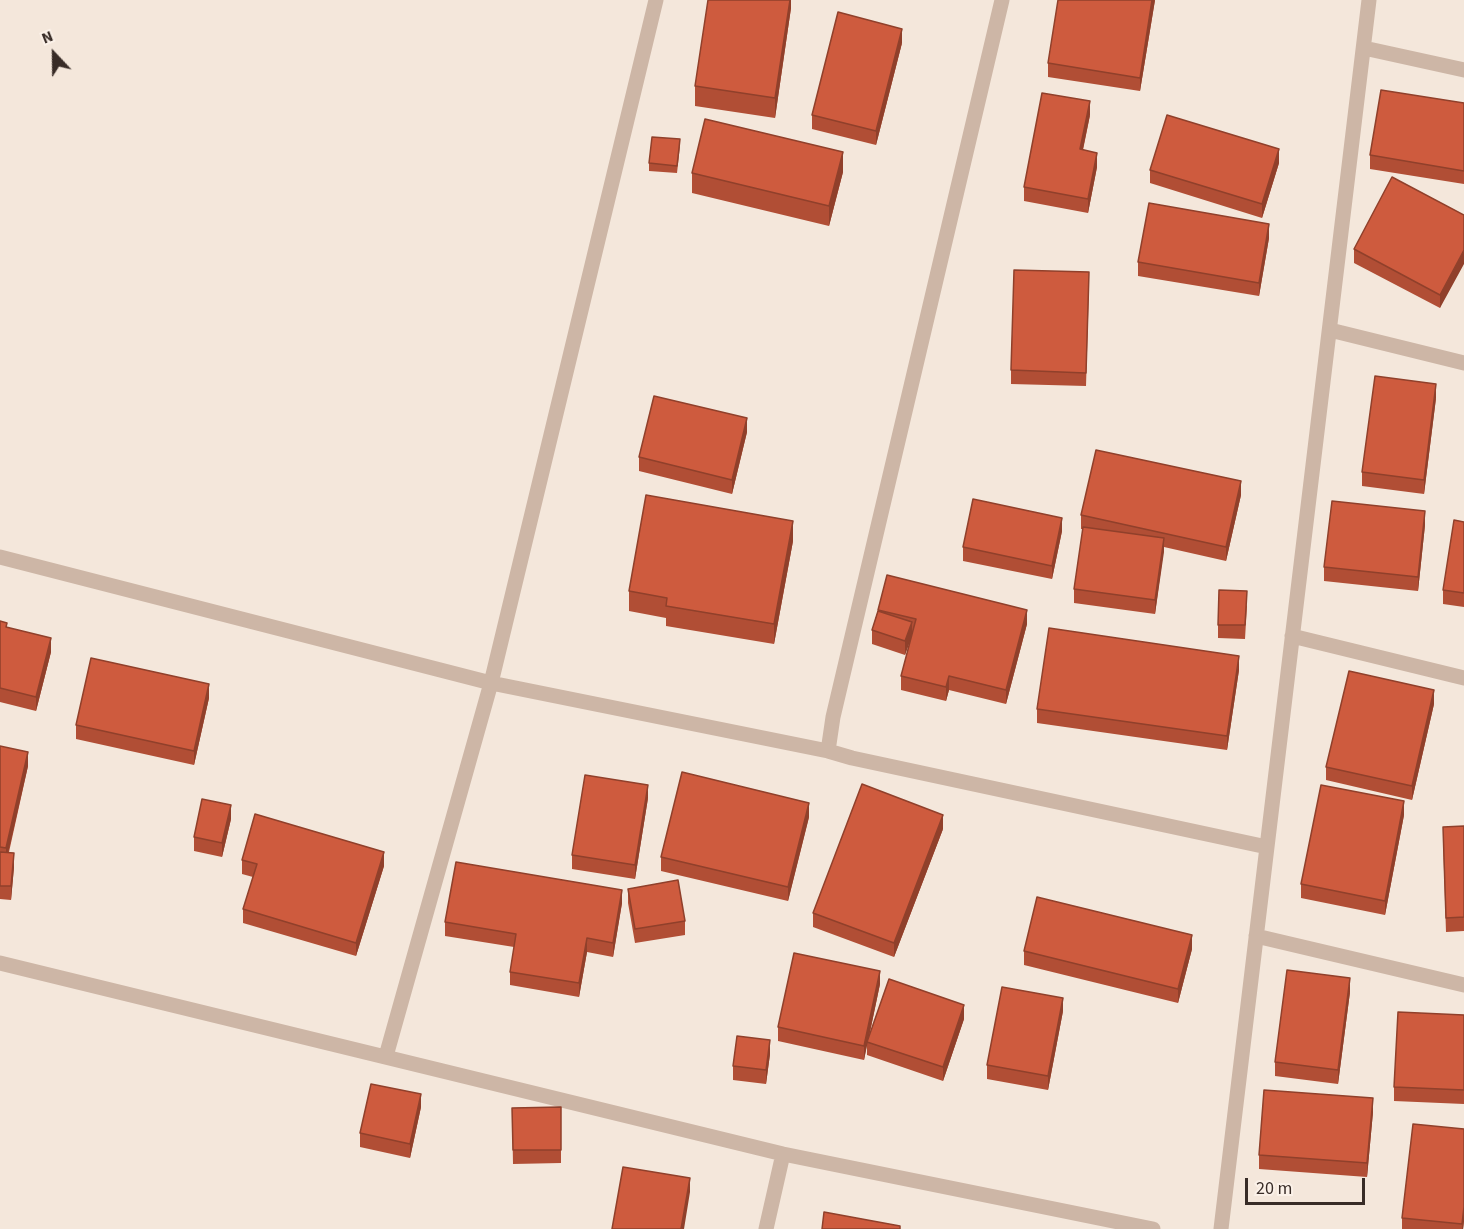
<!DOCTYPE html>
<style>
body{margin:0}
#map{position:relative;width:1464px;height:1229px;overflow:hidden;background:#f4e7db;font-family:"Source Sans 3",sans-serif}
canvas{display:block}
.north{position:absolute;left:24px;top:24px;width:60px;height:60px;-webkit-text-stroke:4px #fbf1e8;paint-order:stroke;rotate:338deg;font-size:16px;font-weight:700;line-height:24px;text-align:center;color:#382c27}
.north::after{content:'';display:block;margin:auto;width:21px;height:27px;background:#382c27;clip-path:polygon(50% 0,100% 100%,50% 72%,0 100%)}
.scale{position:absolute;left:1245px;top:1178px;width:120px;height:27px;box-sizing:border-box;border:3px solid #382c27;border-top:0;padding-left:8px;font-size:18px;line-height:21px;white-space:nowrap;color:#382c27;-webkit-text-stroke:4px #fbf1e8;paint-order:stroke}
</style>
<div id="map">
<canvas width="1464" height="1229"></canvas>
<div class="north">N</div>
<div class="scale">20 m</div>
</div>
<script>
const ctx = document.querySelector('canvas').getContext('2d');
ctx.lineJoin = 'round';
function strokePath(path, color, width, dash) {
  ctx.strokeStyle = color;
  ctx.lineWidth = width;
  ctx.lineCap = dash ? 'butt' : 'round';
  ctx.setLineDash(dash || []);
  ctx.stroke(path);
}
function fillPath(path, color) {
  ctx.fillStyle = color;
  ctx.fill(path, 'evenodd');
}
const street = new Path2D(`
 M1364,48L1464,70
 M1330,330L1464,363
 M0,557L491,683L656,0
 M1292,636L1464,678
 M828,751L833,717L1002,0
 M1256,936L1464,985
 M0,963L783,1154L1153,1229
 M386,1056L491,683L828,751L852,758L1267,847
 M766,1229L783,1154
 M1221,1229L1369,0`);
const wall = new Path2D(`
 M791,0V8L775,118L695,106V86Z
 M1155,0L1140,91L1048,77V63Z
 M902,43L876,145L812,129V115Z
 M1464,103V184L1370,169V155Z
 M1090,115L1083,150L1097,167L1088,213L1024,201V187Z
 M680,146L677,173L649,171V163Z
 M1279,163L1262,218L1150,183V170Z
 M843,172L829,226L692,193V173Z
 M1464,215L1440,308L1354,263V249Z
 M1269,238L1259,296L1138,276V262Z
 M1089,286L1086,386L1011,384V370Z
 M1436,398L1424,494L1362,486V472Z
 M747,432L732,494L639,471V457Z
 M1241,495L1226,561L1164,547L1155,614L1074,603V589L1083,529H1081V515Z
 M1464,522V607L1443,604V590Z
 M1425,525L1418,591L1324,581V567Z
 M1062,531L1052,579L963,561V547Z
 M793,541L774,644L666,626V618L629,611V591Z
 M1247,605L1245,639L1218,638V625Z
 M878,610L1027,624L1006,704L949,690L946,701L901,690V676L911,637L905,655L872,644V630Z
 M0,621L7,627L51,652L36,711L0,702Z
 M1239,670L1227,750L1037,723V709Z
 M209,698L194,765L76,739V725Z
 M1434,704L1412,800L1326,780V767Z
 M0,746L28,766L9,852L14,867L11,900L0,899Z
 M648,798L635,879L572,869V855Z
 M1404,815L1385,915L1301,898V884Z
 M809,817L788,901L661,871V857Z
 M231,819L222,857L194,851V837Z
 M1464,826V931L1446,932L1443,841Z
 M943,829L894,957L813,927V913Z
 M242,860L384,866L356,956L243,923V909L253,877L242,874Z
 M628,889L685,921V935L635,943L628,903Z
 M622,903L613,957L587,952L579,997L510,985V972L514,947L445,936V922Z
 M1192,949L1178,1003L1024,965V951Z
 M880,984L869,1037L964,1019L943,1081L867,1055V1044L864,1060L778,1041V1027Z
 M1350,992L1338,1084L1275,1076V1062Z
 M1063,1011L1048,1090L987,1079V1065Z
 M1464,1015V1104L1394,1101V1087Z
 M770,1054L766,1084L733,1080V1066Z
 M421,1107L410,1158L360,1147V1133Z
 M561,1107V1163L513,1164L512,1108Z
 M1373,1112L1367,1177L1259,1169V1155Z
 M1464,1129V1221L1463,1229H1402V1218Z`);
const shadedWall = new Path2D(`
 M790,0H791V8L775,118V98Z
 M1152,0H1155L1140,91V78Z
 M902,29V43L876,145V131Z
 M1090,101V115L1080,163V149Z
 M1279,149V163L1262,218V204Z
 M843,152V172L829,226V206Z
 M1097,153V167L1088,213V199Z
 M1269,224V238L1259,296V283Z
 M1464,250V264L1440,308V295Z
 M1436,384V398L1424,494V480Z
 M747,418V432L732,494V480Z
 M1241,481V495L1226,561V547Z
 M1425,511V525L1418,591V577Z
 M1062,518V531L1052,579V566Z
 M793,521V541L774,644V624Z
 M1164,538V552L1155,614V600Z
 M1027,610V624L1006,704V690Z
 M912,622V636L905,655V641Z
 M51,638V652L36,711V697Z
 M1239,656V670L1227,750V736Z
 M949,676V690L946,701V687Z
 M209,684V698L194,765V751Z
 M1434,690V704L1412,800V786Z
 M28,752V766L6,862V848Z
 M648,785V798L635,879V865Z
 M1404,801V815L1385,915V901Z
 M809,803V817L788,901V887Z
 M231,805V819L222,857V843Z
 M943,815V829L894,957V943Z
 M384,852V866L356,956V943Z
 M14,853V867L11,900V886Z
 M622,890V903L613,957V943Z
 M1192,935V949L1178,1003V989Z
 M587,938V952L579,997V983Z
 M880,971V984L864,1060V1046Z
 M1350,978V992L1338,1084V1070Z
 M1063,998V1011L1048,1090V1076Z
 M964,1005V1019L943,1081V1067Z
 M770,1040V1054L766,1084V1070Z
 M421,1094V1107L410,1158V1144Z
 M1373,1098V1112L1367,1177V1163Z
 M690,1178V1192L684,1229H681Z
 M1464,1207V1221L1463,1229H1462Z`);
const building = new Path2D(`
 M708,0H790L775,98L695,86Z
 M1058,0H1152L1140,78L1048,63Z
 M838,12L902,29L876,131L812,115Z
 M1381,90L1464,103V171L1370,155Z
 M1042,93L1090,101L1080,149L1097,153L1088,199L1024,187Z
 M1167,115L1279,149L1262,204L1150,170Z
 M705,119L843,152L829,206L692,173Z
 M652,137L680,139L677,166L649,163Z
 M1392,177L1464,215V250L1440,295L1354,249Z
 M1149,203L1269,224L1259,283L1138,262Z
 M1014,270L1089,272L1086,373L1011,370Z
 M1375,376L1436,384L1424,480L1362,472Z
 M654,396L747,418L732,480L639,457Z
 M1096,450L1241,481L1226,547L1081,515Z
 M646,495L793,521L774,624L666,606L667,598L629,591Z
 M973,499L1062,518L1052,566L963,547Z
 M1332,501L1425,511L1418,577L1324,567Z
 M1454,520L1464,522V593L1443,590Z
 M1083,527L1164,538L1155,600L1074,589Z
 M887,575L1027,610L1006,690L949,676L946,687L901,676L916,619L878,610Z
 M1219,590L1247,591L1245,625H1218Z
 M878,611L912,622L905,641L872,630Z
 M0,621L7,623L6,627L51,638L36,697L0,688Z
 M1049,628L1239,656L1227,736L1037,709Z
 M91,658L209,684L194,751L76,725Z
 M1349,671L1434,690L1412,786L1326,767Z
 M0,746L28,752L6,848L0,847Z
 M682,772L809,803L788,887L661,857Z
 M585,775L648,785L635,865L572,855Z
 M862,784L943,815L894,943L813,913Z
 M1321,785L1404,801L1385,901L1301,884Z
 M202,799L231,805L222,843L194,837Z
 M255,814L384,852L356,943L243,909L257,864L242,860Z
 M1464,826V917L1446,918L1443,827Z
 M0,852L14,853L11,886H0Z
 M456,862L622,890L613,943L587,938L579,983L510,972L516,934L445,922Z
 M678,880L685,921L635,929L628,889Z
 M1037,897L1192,935L1178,989L1024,951Z
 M794,953L880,971L864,1046L778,1027Z
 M1287,970L1350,978L1338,1070L1275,1062Z
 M889,979L964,1005L943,1067L867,1042Z
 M1002,987L1063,998L1048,1076L987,1065Z
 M1398,1012L1464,1015V1090L1394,1087Z
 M737,1036L770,1040L766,1070L733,1066Z
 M371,1084L421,1094L410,1144L360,1133Z
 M1264,1090L1373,1098L1367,1163L1259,1155Z
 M561,1107V1150H513L512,1108Z
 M1413,1124L1464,1129V1207L1462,1224L1402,1218Z
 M623,1167L690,1178L681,1229H612Z
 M824,1212L900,1226V1229H822Z`);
strokePath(street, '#cdb6a6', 15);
fillPath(wall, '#b14e35');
fillPath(shadedWall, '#90402b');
fillPath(building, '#ce5b3e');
strokePath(building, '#90402b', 1.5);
</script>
